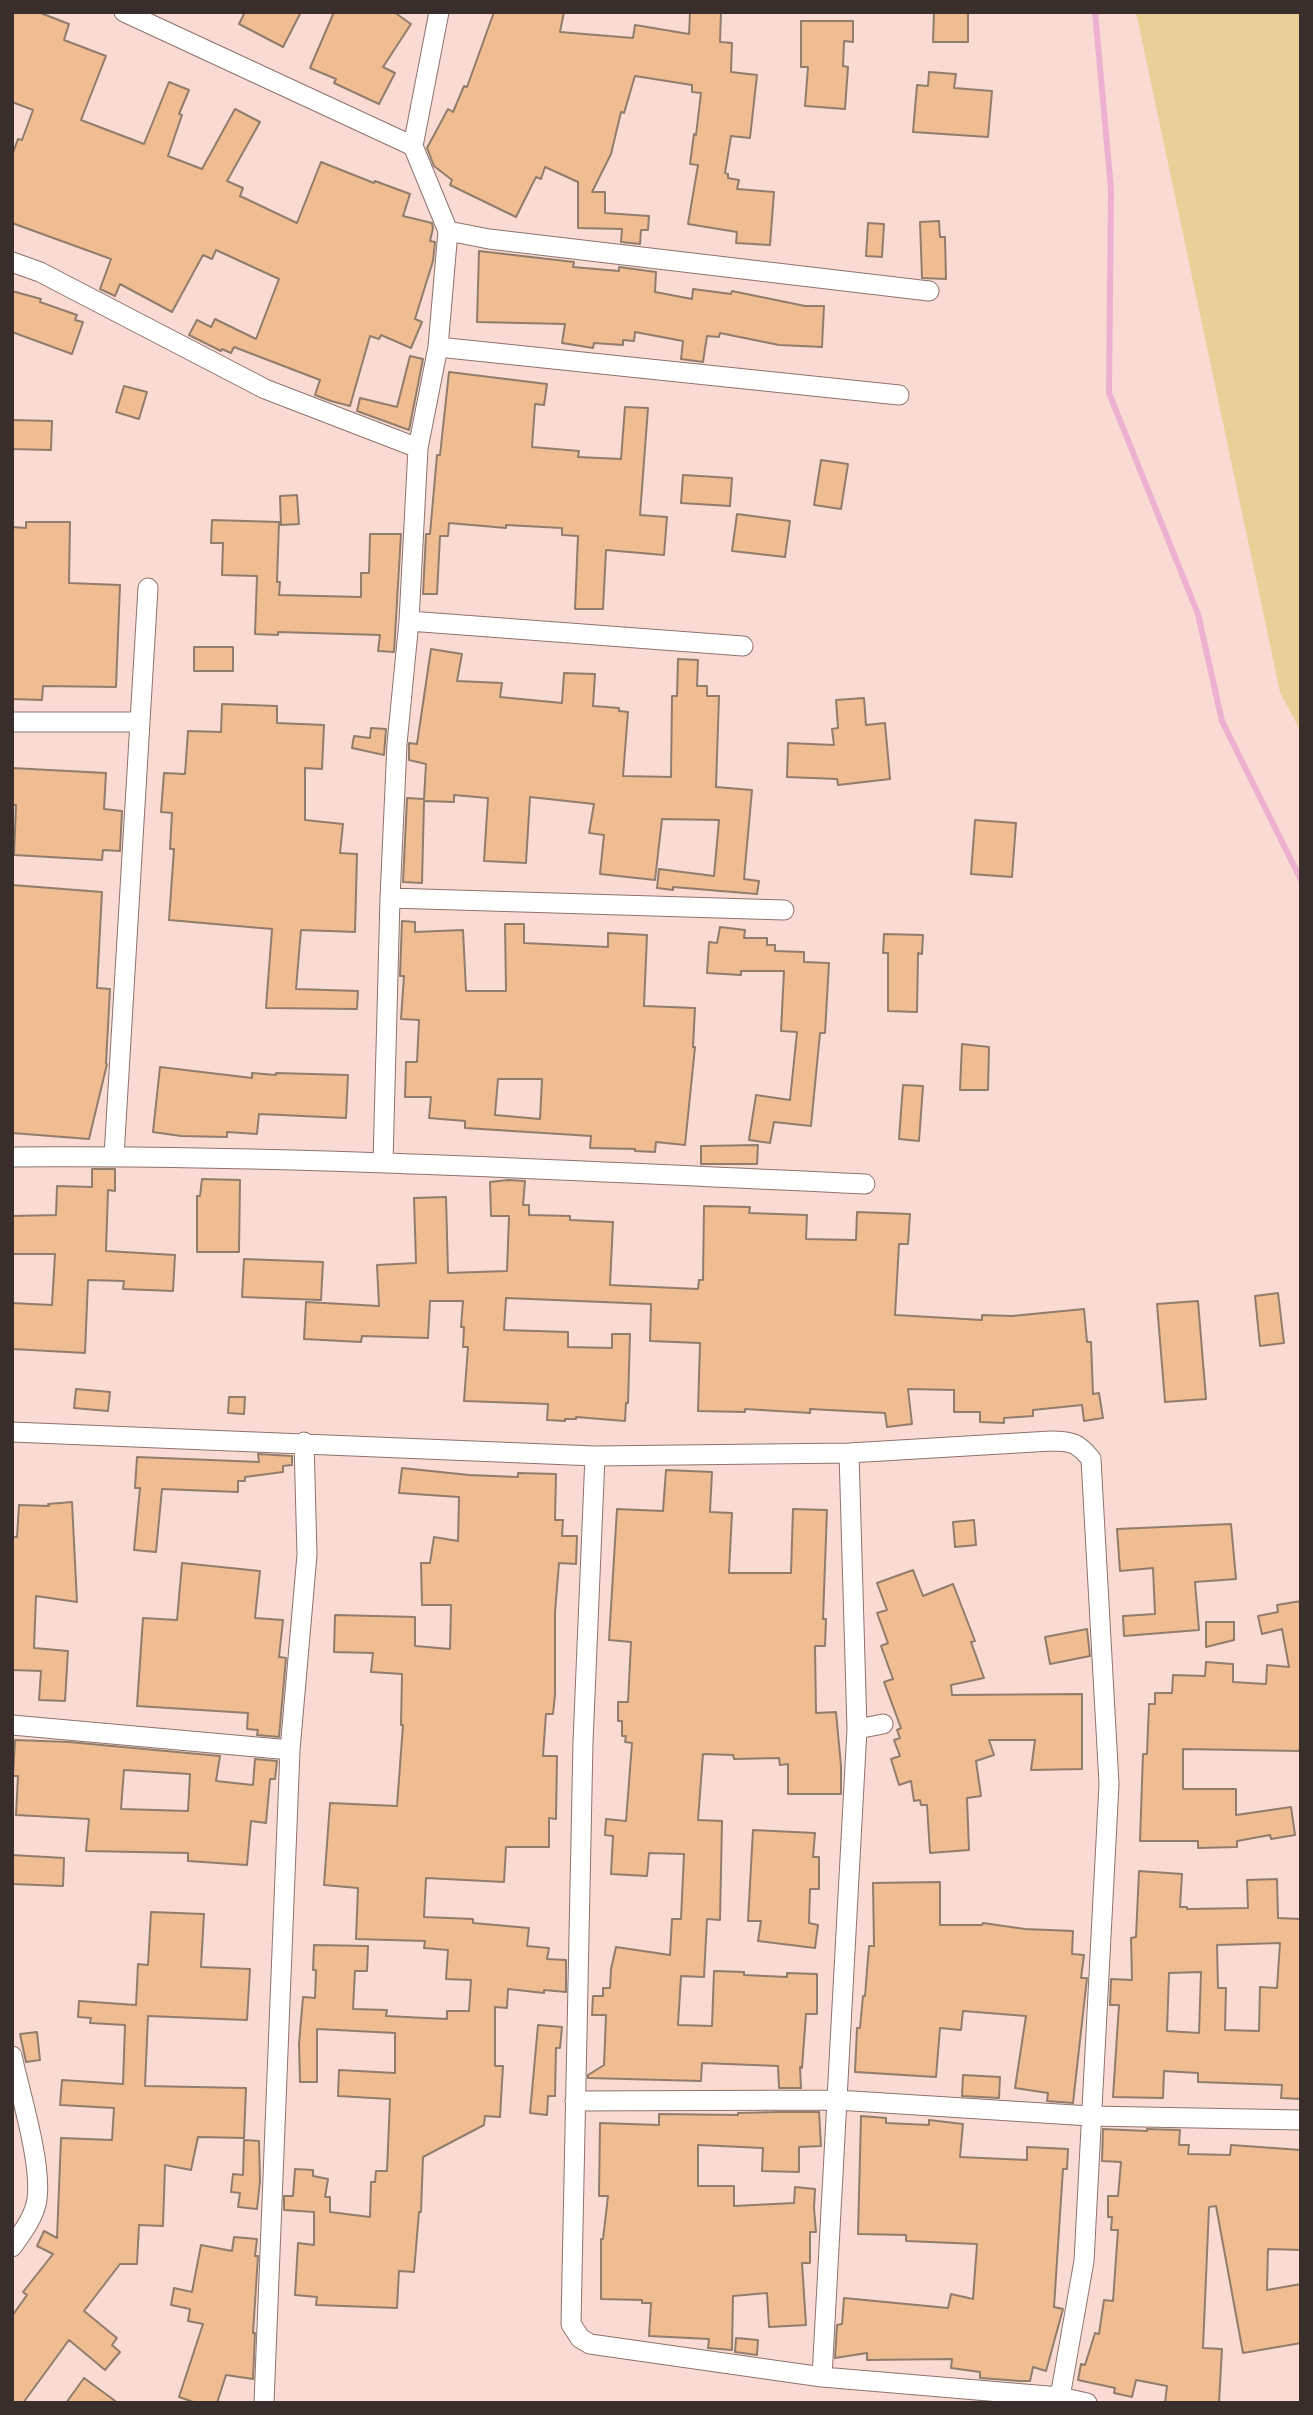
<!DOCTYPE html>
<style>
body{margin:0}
#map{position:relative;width:1313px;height:2415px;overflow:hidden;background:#f9dbd3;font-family:"Alegreya Sans",sans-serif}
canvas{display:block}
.frame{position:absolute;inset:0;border:14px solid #392e2b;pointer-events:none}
</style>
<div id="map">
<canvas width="1313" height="2415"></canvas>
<div class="frame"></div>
</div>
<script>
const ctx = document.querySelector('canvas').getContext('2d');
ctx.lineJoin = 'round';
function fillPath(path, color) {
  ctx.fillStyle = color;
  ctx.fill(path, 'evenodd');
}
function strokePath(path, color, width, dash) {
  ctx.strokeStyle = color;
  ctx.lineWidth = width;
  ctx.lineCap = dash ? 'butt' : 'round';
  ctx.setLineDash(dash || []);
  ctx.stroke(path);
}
const green = new Path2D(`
 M1136,12H1301V732L1280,692Z`);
const stream = new Path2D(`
 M1095,12L1111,189L1109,393L1198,614L1222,721L1301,880`);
const building = new Path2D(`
 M12,12H38L69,24L64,40L106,56L81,120L144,144L169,82L189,90L179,114L182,115L168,156L202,169L235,109L260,122L227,181L243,188L240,196L297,223L321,162L374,183L375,181L410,194L403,216L432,223L433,228L430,241L435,242L433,261L415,319L422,322L411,348L381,335L379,339L370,336L350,406L331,401L315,395L320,380L234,347L231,353L222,349L221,351L189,335L197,320L211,327L215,319L256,339L279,279L216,250L212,259L203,255L172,312L120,284L115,296L100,289L111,259L12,223V155L18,139L22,140L33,110L12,102Z
 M245,12H301L283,47L239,24Z
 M334,12H394L411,24L383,67L395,73L379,104L334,83L336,79L310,68Z
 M494,12H564L560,32L633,38L635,25L689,34L690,12H721L720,42L732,43L731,72L757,75L750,138L731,136L725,173L728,174V178L739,180L737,189L774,192L770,245L736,243L737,232L688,224L698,165L690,164L694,134L696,135L701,93L692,92V85L635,76L624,113L621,112L611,154L592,192H605V213L649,216L648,230H641L640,244L621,242L622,229L578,228V182L545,167L541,179L536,177L516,217L450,185L452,180L434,166L427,148L448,109L453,112L464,86L467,87Z
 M934,12H968V42H933Z
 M801,21H853V42L844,41L843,66L848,67L845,109L805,106L808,67H801Z
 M929,72L956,74L954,88L992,91L988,137L913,132L917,85L928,86Z
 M939,221L940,237H945L946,279L922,278L920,222Z
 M868,223L884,224L882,257L866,256Z
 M479,251L574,262L573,267L619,271V267L656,272L655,292L692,299L693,289L731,294L732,291L805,306H824L822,347L779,345L720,333L719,337L707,336L703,362L681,359L683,341L635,332L634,341L623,340V345L594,343L593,348L562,343L565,324L477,322Z
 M12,291L41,299L40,302L77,315L75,320L83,322L72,354L12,332Z
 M410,356L423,359L409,430L357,411L360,398L397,407Z
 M449,372L547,384L544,405L535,404L532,447L579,451L578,457L621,459L625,407L648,408L640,515L667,517L664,555L606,550L603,609H575L578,536L562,535V528L506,525V528L449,523L448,536H440L437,594H423L426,534H430L437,455H440Z
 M124,386L147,392L139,419L116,412Z
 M12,420L52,421L51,450L12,449Z
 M821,460L848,464L841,509L814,505Z
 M683,475L732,478L730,506L681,503Z
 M297,495L299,524L281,525L280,496Z
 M737,514L790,521L785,557L732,551Z
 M212,520L279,522L277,582H280L279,595L361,597V573H369L370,534H401L394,652L378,651L380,635L278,632V635L255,634L257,576L222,575L223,543H211Z
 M26,522H70L69,583L120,585L116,687L43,686L42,700L12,699V527L26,528Z
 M194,647H233V671H194Z
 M431,649L462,654L457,681L502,683L500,697L562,703L564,673L595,674L593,706L619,708V711L628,712L623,776L671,777L672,696H677L678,659L698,660L697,686H707V696H719L716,787L752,790L744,879L759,881L757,894L673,887V890L657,888L659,869L714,876L719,820L662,819L655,880L600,874L604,835L589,833L594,804L530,797L526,863L484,861L488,798L454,795V802L424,801L422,883L403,882L407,798L424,799L426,764L409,760V743L417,744Z
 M864,698L866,725L885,723L890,779L838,785L837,779L787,777L788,743L834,745L832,729L838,728L836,700Z
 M222,704L277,706V723L324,725L322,769L305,768V820L343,824L340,853L357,854L355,932L301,930L296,989L358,991L357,1009L266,1008L272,929L169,920L174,849H170L172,813L161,812L164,773L185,774L188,731L221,732Z
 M371,728L386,729L384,755L352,748L354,736L370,738Z
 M12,768L106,773L104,809L122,811L120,851L103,850L102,860L14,855L16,805H12Z
 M975,820L1016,823L1012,877L971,874Z
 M12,885L102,892L97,988L110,989L106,1063L107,1064L89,1139L12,1133Z
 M402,921L415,922V932L463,930L466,991H506L505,924H524V943L608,947V933L647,935L644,1006L695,1008L693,1047H695L685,1145L656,1142L655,1152L635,1151V1149L590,1148L591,1136L465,1128V1121L429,1118L431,1097H405L406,1062H417L419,1020L401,1019L404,976H400ZM498,1079H542L540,1119L495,1115Z
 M720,927L745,930L744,938H767V945H775V951L804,952V962L829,963L825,1033H820L811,1126L774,1122L770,1143L749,1140L756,1095L790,1100L797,1032L781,1031L784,971H741V975L707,973L709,942L717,943Z
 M884,934L923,935L922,954L918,953L917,1012L888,1011V953H883Z
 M962,1044L989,1047L988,1090H960Z
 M160,1067L252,1078V1073L276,1075V1073L348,1075L346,1118L259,1114L257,1134L227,1132V1137L181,1136L153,1132Z
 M903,1085L923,1086L919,1141L899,1139Z
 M758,1145L757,1164H701V1146Z
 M92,1169H115V1191L108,1190L106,1251L175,1255L173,1291L123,1289L124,1281L88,1280L85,1353L12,1349V1303L52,1305L55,1254H12V1216L56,1215L57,1186L92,1187Z
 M202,1179L240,1180L239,1252H197V1196H200Z
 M508,1180L525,1181L523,1205H529V1215L570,1216V1220L613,1222L610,1285L698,1289L699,1280H703L704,1206L750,1207L749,1213L807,1215L806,1239L856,1240L857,1212L910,1214L908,1244H899L895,1315L982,1320V1315L1012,1316L1084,1309L1087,1342H1091L1093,1394L1099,1393L1103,1418L1084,1421L1082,1405L1033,1410V1416L1004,1418V1423L980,1422V1412H954V1390L908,1389L912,1424L887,1427L885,1413L810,1409V1413L745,1409V1412L698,1411L700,1343L650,1341L651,1304L506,1298L504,1330L568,1332V1347L612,1348V1334H630L628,1403H626L625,1421L576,1417V1419H565V1421L547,1420L548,1404L464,1401L468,1347H463L464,1327H461L463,1301H430L428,1338L362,1336L361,1342L304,1339L306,1302L379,1306L377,1265L416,1263L414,1198L446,1197L448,1273L507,1271L509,1216H491L490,1182Z
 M244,1259L323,1262L321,1300L242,1297Z
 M1278,1293L1284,1343L1260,1346L1255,1296Z
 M1198,1301L1206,1399L1165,1402L1157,1304Z
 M76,1389L110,1392L108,1411L74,1408Z
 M229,1397H245L244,1414L228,1413Z
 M258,1454L292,1456V1465L283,1466V1472L245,1477V1481H238V1492L162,1489L156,1552L134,1550L140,1488H135L137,1457L259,1462Z
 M402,1468L469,1475L518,1477V1473L556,1474L555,1520H563L562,1536H577L576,1564L559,1563L555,1612V1695L553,1714H546L543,1756H557L556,1819L549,1818V1847H506L504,1882L426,1878L424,1917L473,1919V1923L529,1928L527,1946L549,1948L547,1959L566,1960V1992L544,1990V1993L508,1989L507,2008L495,2007V2066H503L500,2117L485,2116L484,2125L423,2157L421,2212H419L414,2272L399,2271L397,2308L316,2305L317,2297L295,2295L298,2243L314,2245V2212L284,2210V2196H293L295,2169L313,2170V2176L328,2179L325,2197H330V2212L370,2217L371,2182H375L376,2171H387L390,2099L338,2096L339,2070L395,2073V2033L317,2029V2082H300L299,2044L303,1997L315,1998L316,1970H313L314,1945L368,1946L367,1971H355L353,2009L387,2010L386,2016L447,2019V2011H469L471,1980L446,1979L448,1950L424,1948L425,1941L356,1939L358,1888L324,1885L330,1803L397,1806L403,1725H401L402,1674L371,1672L373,1653L334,1652L335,1615L415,1617V1646L450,1649L451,1605H422L421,1563H430L434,1537L458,1541L459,1497L399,1493Z
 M666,1470L712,1472L710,1512L732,1513L729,1573H791L793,1509L827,1510L823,1619H826L825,1646H815L816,1713L836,1712L841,1766V1794H788V1764L780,1765L779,1758L734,1759L733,1755L703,1754L698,1820L722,1821L720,1920L707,1919L704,1977L681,1976L678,2025L712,2026L714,1971L744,1972V1975L787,1977V1973L817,1974V2014H806L802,2068L800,2067L801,2088H779L778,2066L702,2063L701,2081L588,2078V2075L604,2065L606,2015H592L593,1996H603V1988H610L611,1969L616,1947L670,1955L672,1919H681L684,1854L649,1853L647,1876L611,1874L613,1836L605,1835L606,1819L626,1821L632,1743L625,1742L626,1736H622V1721H618V1702H628L631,1642L609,1640L617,1509L663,1511Z
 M72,1502L77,1602L36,1596L34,1648L68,1651L65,1701L39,1700L41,1671L12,1670V1537H17L19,1505L49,1506L48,1504Z
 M974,1520L976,1545L955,1547L953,1522Z
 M1231,1524L1236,1579L1195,1582L1199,1630L1124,1636L1123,1616L1155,1614L1153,1568L1120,1571L1117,1529Z
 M182,1563L260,1571L255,1618L283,1620L279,1657L286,1658L279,1737L257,1735L258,1730L247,1729L248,1713L137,1706L143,1618L177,1620Z
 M913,1570L923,1596L953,1584L975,1641L971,1642L984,1678L951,1685L952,1695L1082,1694V1769L1031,1770L1035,1740H989L994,1755L976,1761L981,1796L967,1798L969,1850L930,1853L927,1805H921L920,1800L914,1801L911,1781L899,1785L891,1759L900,1756L894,1740L900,1738L897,1730L901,1728L884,1682L893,1679L881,1646L888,1643L877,1613L887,1610L877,1583Z
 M1301,1601V1746L1299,1751L1183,1749V1789H1236V1815L1291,1807L1295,1835L1271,1839L1270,1835L1237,1841V1847L1198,1848V1841H1140L1143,1754H1147L1149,1704H1155V1693H1172L1173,1675L1205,1676L1206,1662L1233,1664V1682L1266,1684L1267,1665L1289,1667L1282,1629L1262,1634L1258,1616L1278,1612L1277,1605Z
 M1206,1622H1234V1640L1206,1647Z
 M1087,1629L1090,1656L1050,1664L1045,1637Z
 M15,1740L69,1742L220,1756L216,1781L253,1785L255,1759L277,1761L275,1779H270L266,1823L251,1821L247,1865L188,1861V1853L86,1851L89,1819L16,1815L18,1776H13ZM124,1770L190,1774L188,1811L121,1809Z
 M753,1830L815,1833L813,1857H819V1889H810L809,1923L818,1925L815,1948L758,1941L761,1921H748Z
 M12,1855L64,1858L63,1886L12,1884Z
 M1139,1871L1182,1874L1180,1907H1187V1909L1248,1908L1247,1880L1277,1879L1278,1918L1301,1919V2099L1281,2098L1282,2085L1198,2082V2073L1164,2071L1163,2098L1113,2097L1119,2005H1110L1111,1979L1132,1980L1131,1938L1136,1937ZM1280,1943L1277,1988L1260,1987L1259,2031L1225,2030L1226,1988H1218L1217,1945ZM1201,1972L1199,2033L1167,2031L1169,1973Z
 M940,1882V1925H982L983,1923L1025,1929L1073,1931L1072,1954L1084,1955L1081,1978H1087L1073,2103L1047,2101L1048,2093L1015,2088L1026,2016L963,2011L961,2030L940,2028L936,2077L855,2072L857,2028H860L863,1996H865L869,1946H874L873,1883Z
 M151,1912L204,1914L201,1967L250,1969L247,2020L148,2016L145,2086L246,2088L244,2138L198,2137L191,2170L165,2165L163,2226L139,2225L137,2264H120L84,2311L117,2338L112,2345L120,2352L105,2370L69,2340L23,2403H12V2316L27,2295L23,2292L53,2254L37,2246L44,2231L57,2238L61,2138L112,2140L114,2108L60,2105L62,2080L123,2084L125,2025L90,2023L91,2018L78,2017L79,2001L136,2005L138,1964L148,1965Z
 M538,2025L562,2027L560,2048H556L555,2096H548L547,2115L530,2113Z
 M37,2032L40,2060L26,2062L20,2034Z
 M963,2075L1000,2077L999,2098L962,2096Z
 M779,2112H819L821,2146L799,2147V2172L762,2171L763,2148L698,2145V2186H734V2206L794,2203L795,2187L815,2189L814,2208L816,2232H810V2263H802L806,2325L769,2327L767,2293L733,2296L732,2350L708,2348L709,2339L649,2336L651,2303H642V2300L601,2299V2239H603L608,2196H599L600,2123L659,2125V2114L738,2115V2113Z
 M861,2116L886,2118V2123L929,2125V2120L963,2124L960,2157L1027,2160V2147L1068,2149L1067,2169H1063L1054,2307L1063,2309L1046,2371L1033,2367L1030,2381H1020L980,2378V2372L951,2368L952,2359L867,2360V2353L835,2358L837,2325L842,2324L844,2298L948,2308L951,2294L973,2299L977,2244L906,2241V2235L858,2234Z
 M1103,2129L1147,2131V2129L1180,2130L1179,2145H1189L1188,2154L1230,2155L1231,2145L1301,2150V2250L1268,2249L1267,2290L1301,2284V2343L1243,2353L1216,2206L1209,2207L1203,2348L1222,2349L1219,2403H1165L1167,2386L1136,2380L1132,2397L1114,2393L1115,2388L1078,2380L1081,2364L1085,2365L1095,2333L1099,2334L1104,2300L1113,2301L1118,2230H1111L1112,2217H1108V2196H1118L1121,2162L1102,2161Z
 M244,2140L259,2141L260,2181L257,2209L238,2207L240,2193L231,2192L233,2174L243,2175Z
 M234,2237L257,2239L255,2256H258L253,2333H255L253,2379L226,2375L217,2403H196L179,2397L203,2324L188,2321L190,2309L171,2305L174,2288L192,2292L201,2245L232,2251Z
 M736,2338L758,2340L757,2355L735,2352Z
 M84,2378L118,2403H66Z`);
const street = new Path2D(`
 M124,12L413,146
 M448,231L489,239L929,291
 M12,262L40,272L265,389L418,448
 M438,347L899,395
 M409,621L743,646
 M12,722H140
 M390,898L784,910
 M114,1156L148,588
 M12,1157C297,1155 581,1171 865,1184
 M383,1162L390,898L397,744L409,621L418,448L438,347L448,231L413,146L439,12
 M12,1432L595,1456L849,1453L1051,1441C1072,1441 1078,1443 1091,1459L1109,1784L1084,2261L1060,2397
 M595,1456L583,1742L571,2324L580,2338L590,2344L822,2377L1060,2397L1087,2403
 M12,1725L290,1750
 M857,1729L883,1724
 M12,2056C20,2093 42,2163 37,2199C35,2216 22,2233 12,2247
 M575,2101L837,2100L1090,2116L1301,2120
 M822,2377L857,1729L849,1453
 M264,2403L290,1750L307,1555L304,1442`);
fillPath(green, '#e9cf98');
strokePath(stream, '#edb0d0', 6);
fillPath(building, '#f0bc91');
strokePath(building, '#917d6c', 2);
strokePath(street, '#8d736c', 21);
strokePath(street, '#fff', 19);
</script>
